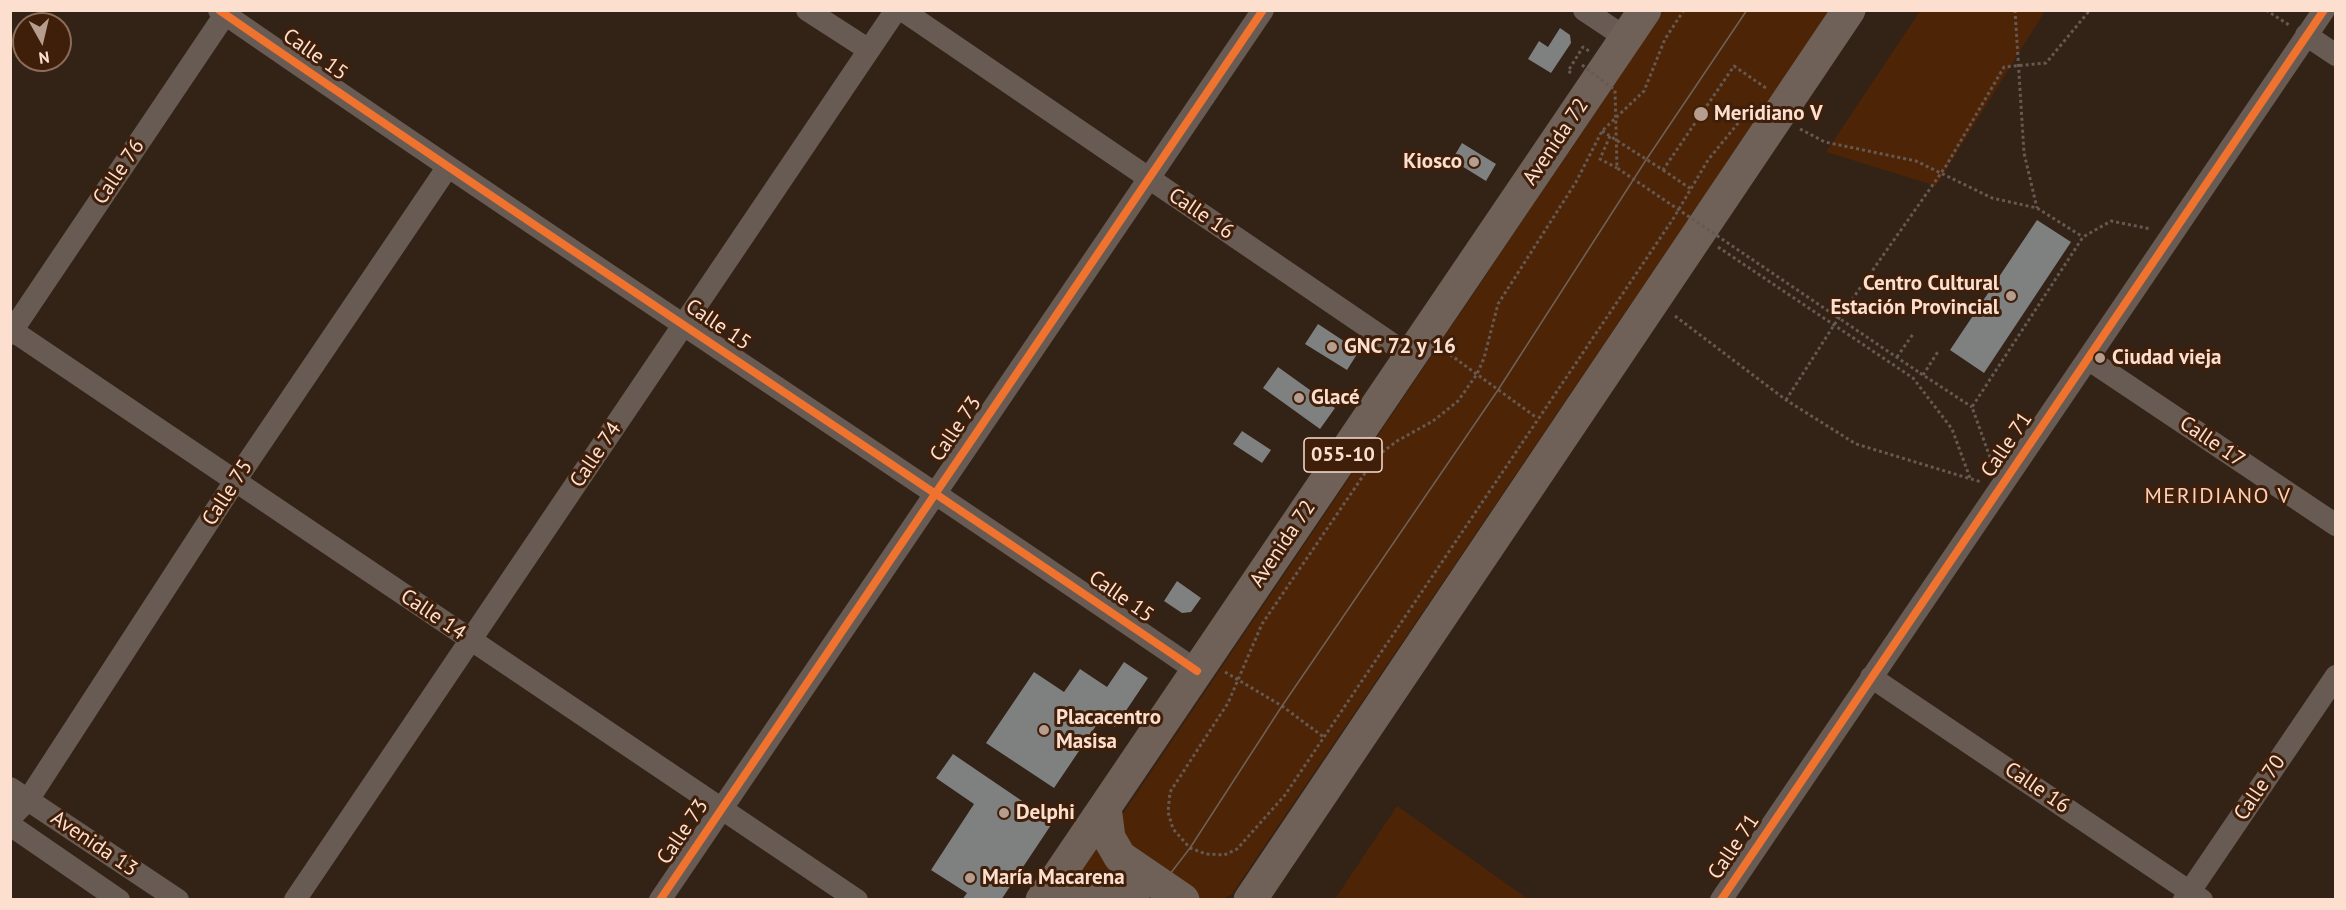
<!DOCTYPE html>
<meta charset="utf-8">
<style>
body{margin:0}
#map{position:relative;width:2346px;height:910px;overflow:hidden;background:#332216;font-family:"PT Sans",sans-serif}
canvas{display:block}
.frame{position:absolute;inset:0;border:12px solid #fddfcf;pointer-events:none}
.north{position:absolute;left:12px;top:12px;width:60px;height:60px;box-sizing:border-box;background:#3f1f0a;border:2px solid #8b6c59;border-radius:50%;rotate:172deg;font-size:16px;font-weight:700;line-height:24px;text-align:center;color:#fddfcf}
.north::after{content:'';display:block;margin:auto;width:21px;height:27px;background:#b69d8e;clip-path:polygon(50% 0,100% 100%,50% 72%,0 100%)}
</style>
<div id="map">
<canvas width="2346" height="910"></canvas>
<div class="frame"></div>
<div class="north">N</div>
</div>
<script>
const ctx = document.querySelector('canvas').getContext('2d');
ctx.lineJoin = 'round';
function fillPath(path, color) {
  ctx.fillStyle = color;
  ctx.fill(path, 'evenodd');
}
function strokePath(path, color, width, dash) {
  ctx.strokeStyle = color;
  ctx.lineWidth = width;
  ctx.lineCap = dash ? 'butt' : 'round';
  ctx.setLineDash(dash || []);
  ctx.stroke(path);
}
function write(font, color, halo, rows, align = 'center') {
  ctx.font = font + ' "PT Sans",sans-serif';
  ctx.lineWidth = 6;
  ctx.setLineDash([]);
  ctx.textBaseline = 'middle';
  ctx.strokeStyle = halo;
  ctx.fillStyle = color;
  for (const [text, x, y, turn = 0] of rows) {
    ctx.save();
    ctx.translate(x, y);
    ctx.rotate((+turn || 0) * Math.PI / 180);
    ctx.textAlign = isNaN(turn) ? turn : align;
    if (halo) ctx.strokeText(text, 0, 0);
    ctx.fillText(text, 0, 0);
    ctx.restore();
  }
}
const green = new Path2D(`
 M1664,11H1829L1232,894L1223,899H1198L1123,846L1118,821Z
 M1920,11H2045L1936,186L1826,152Z
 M1397,806L1528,899H1335Z
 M1101,842L1149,892L1076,879Z`);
const building = new Path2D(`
 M1560,28L1570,35L1571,43L1551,73L1528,59L1539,41L1548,47Z
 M1462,143L1496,164L1486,181L1452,160Z
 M2037,220L2071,242L1984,373L1950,350Z
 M1318,324L1359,351L1347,370L1305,344Z
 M1278,367L1335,408L1320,429L1263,388Z
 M1242,431L1271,450L1262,463L1233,444Z
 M1177,581L1201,598L1191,612L1182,613L1164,601Z
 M1124,662L1148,678L1115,727L1102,717L1054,788L986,743L1034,672L1064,692L1080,669L1107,687Z
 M953,754L1053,822L1001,900H962L967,893L931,870L974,804L936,778Z`);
const path = new Path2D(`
 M1684,10L1665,39L1644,91L1602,131L1576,182L1498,304L1484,358L1477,374L1458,401L1433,421L1397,441L1376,457L1262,624L1228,703L1170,792L1168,812L1173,829L1190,848L1206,854L1224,855L1237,849L1285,795L1673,219L1708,160L1752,106
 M2015,10L2024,153L2037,208
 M2266,10L2289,25
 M1571,73L1568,71L1583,47L1589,51
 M1800,129L1825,142L1916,161L1992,198L2037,208L2083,237
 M1602,131L1663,170L1734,66L1766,88
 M1610,136L1600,159L1617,168
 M1663,170L1691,189
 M1718,247L1913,378L1952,429L1970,478
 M1675,316L1786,400L1856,444L1981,482
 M1445,351L1537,418
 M1897,357L1913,334
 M1920,373L1972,407
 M1923,375L1939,350
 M1786,400L1834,325L1946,166L2004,67L2046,63L2090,10
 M1992,463L1972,407L2083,237L2111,221L2151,229
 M1225,672L1282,706L1325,738`);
const minor = new Path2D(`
 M219,10C542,234 872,448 1197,671
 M807,10L869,50
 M902,10L1410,356
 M1584,10L1626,38
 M2306,35L2336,55
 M10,329L857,900
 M10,334L228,10
 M2088,359L2336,525
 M1871,677L2202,900
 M10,788L178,900
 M10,818L28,800L235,481L447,168
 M10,825L119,900
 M295,900L896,10
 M660,900L1263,10
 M1721,900L2324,10
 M2184,900L2336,676`);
const highway = new Path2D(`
 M1105,807L1109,838L1120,857L1183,900
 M1042,900L1645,10
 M1046,900C1075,888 1104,884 1133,900
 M1250,900L1849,10`);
const tram = new Path2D(`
 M1150,900L1190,848L1282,706L1498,390L1646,160L1747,10`);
const pathBridge = new Path2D(`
 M1582,65L1615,90L1617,168L1920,373`);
const cycleway = new Path2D(`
 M219,10C542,234 872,448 1197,671
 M660,900L1263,10
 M1721,900L2324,10`);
const markers = [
 [1701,114,8,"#b69d8e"],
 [1474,162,6,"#b69d8e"],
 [2011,296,6,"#b69d8e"],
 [1332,347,6,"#b69d8e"],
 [2100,358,6,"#b69d8e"],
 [1299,398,6,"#b69d8e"],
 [1044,730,6,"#b69d8e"],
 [1004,813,6,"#b69d8e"],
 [970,878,6,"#b69d8e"]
];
const shields = [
 [1343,455,78]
];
const shieldNames = [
 ["055-10",1343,455]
];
const streetNames = [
 ["Calle 15",315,55,35],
 ["Avenida 72",1556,142,-56],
 ["Calle 76",119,172,-56],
 ["Calle 16",1201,214,34],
 ["Calle 15",718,325,34],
 ["Calle 73",956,429,-56],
 ["Calle 17",2212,442,34],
 ["Calle 71",2007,445,-56],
 ["Calle 74",596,455,-56],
 ["Calle 75",228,493,-57],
 ["Avenida 72",1283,544,-56],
 ["Calle 15",1121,597,35],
 ["Calle 14",433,615,34],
 ["Calle 16",2037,788,34],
 ["Calle 70",2260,788,-56],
 ["Calle 73",683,832,-56],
 ["Avenida 13",94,844,34],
 ["Calle 71",1734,847,-56]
];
const poiNames = [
 ["Meridiano V",1714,114],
 ["Kiosco",1462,162,"right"],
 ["Centro Cultural",1999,284,"right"],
 ["Estación Provincial",1999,308,"right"],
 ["GNC 72 y 16",1344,347],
 ["Ciudad vieja",2112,358],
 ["Glacé",1311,398],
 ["Placacentro",1056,718],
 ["Masisa",1056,742],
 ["Delphi",1016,813],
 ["María Macarena",982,878]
];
const neighbourhoodNames = [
 ["MERIDIANO V",2218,497]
];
fillPath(green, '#4e2406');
fillPath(building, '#7f8181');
strokePath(path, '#655952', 3, [3, 3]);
strokePath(minor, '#675b53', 22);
strokePath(highway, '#6f6157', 33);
strokePath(tram, '#6e6158', 1.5);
strokePath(pathBridge, '#655952', 3, [3, 3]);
strokePath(cycleway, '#ef722f', 8);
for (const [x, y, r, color] of markers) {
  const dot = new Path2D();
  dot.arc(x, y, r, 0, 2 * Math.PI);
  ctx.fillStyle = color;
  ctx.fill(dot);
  strokePath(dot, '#3f1f0a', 2);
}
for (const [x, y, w] of shields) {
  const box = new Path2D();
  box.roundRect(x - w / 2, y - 17, w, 34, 4.5);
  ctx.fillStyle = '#3f1f0a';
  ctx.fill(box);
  strokePath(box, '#fddfcf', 1.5);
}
write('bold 20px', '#fddfcf', null, shieldNames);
write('21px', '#fddfcf', '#3f1f0a', streetNames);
write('bold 21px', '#fddfcf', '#3f1f0a', poiNames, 'left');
ctx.letterSpacing = '1.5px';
write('22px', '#fdd1b9', '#3f1f0a', neighbourhoodNames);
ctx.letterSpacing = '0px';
</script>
